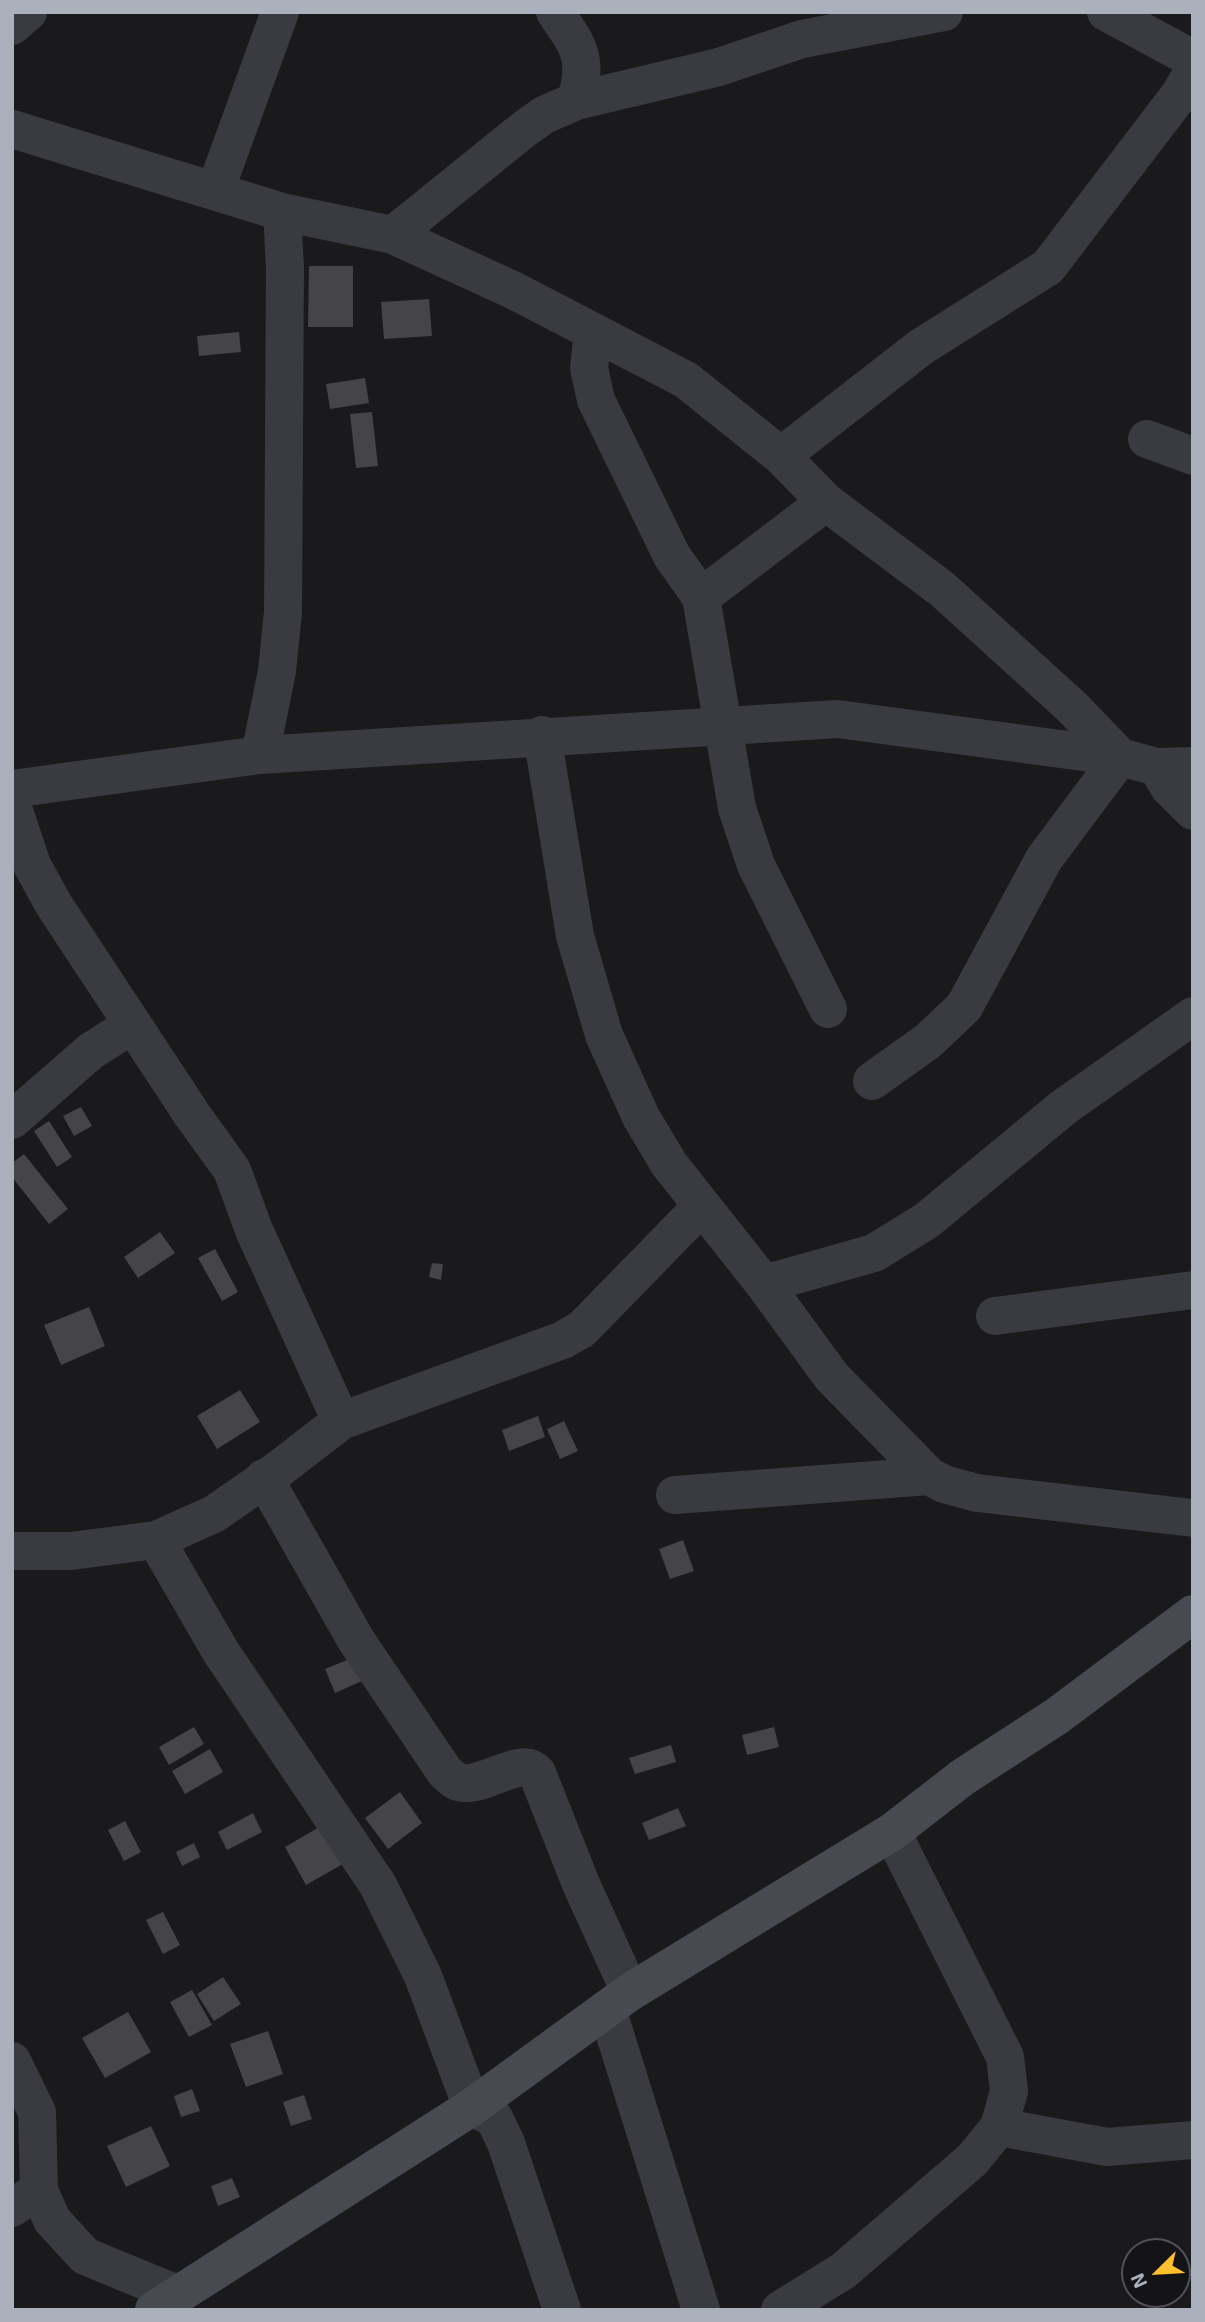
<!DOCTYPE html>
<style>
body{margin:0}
#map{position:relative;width:1205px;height:2322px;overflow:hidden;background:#1a191c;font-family:"Exo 2",sans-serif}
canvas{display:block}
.frame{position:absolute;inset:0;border:14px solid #abb0bd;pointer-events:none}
.north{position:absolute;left:1121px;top:2238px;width:70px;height:70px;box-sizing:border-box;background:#141417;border:2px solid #505259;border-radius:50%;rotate:246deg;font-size:19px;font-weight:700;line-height:28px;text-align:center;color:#abb0bd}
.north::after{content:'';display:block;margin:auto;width:24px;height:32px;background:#ffc12e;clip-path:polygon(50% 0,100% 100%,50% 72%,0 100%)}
</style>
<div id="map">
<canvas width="1205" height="2322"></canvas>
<div class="frame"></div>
<div class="north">N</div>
</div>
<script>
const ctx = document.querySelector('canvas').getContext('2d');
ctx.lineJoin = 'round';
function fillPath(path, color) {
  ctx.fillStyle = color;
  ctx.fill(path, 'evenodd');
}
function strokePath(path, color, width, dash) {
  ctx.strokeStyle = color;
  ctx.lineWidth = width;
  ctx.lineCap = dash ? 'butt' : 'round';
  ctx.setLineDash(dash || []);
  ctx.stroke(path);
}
const building = new Path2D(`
 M309,266H353V327H308Z
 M429,299L432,336L384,339L381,302Z
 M239,332L241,352L199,356L197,336Z
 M365,378L369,403L330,409L326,384Z
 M372,412L378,466L356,468L350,414Z
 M81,1107L92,1126L74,1136L63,1116Z
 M49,1121L72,1157L57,1167L34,1131Z
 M24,1154L68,1209L49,1224L12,1177V1163Z
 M160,1232L175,1253L138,1278L124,1257Z
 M215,1249L238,1292L222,1301L198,1258Z
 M432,1263L443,1264L441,1280L429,1277Z
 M89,1307L105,1346L61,1365L44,1325Z
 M240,1390L260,1422L217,1449L197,1416Z
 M538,1416L545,1437L509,1451L502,1430Z
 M564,1421L578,1451L560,1459L547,1429Z
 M683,1540L694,1571L670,1579L659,1549Z
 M362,1654L371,1677L335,1693L325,1669Z
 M194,1727L204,1744L169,1765L159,1747Z
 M774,1727L779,1747L747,1755L742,1735Z
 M671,1745L676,1762L635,1774L629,1758Z
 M210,1749L223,1772L185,1794L172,1771Z
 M400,1792L422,1823L388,1849L365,1818Z
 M678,1808L686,1826L649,1840L642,1823Z
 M253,1813L262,1832L227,1850L218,1832Z
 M125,1821L141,1852L124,1861L108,1830Z
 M321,1826L343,1864L306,1885L285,1847Z
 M194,1843L200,1857L182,1866L176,1852Z
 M163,1912L180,1945L163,1954L146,1920Z
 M223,1977L241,2004L214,2021L197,1994Z
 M192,1990L212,2025L189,2037L170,2002Z
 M128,2012L151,2052L105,2078L82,2038Z
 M268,2031L283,2074L246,2087L230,2044Z
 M192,2089L200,2111L181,2117L174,2096Z
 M304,2095L312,2119L291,2126L283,2102Z
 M151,2126L170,2166L126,2187L107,2146Z
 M232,2178L240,2197L218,2206L211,2186Z`);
const street = new Path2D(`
 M1106,12L1193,59
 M12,26L28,12
 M576,101L719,67L802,39L944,12
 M12,129L282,212L393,235L515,291L686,380L781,456L826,502L942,589L1072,707L1120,757L1044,859L964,1007L928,1041L872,1081
 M215,191L280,12
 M393,235L523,130L544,115L576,101C588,58 580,48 555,12
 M593,332L589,368L596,400L672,556L701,597L737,808L756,865L828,1009
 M1147,439L1193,456
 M781,456L921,347L1048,267L1180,94L1193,71
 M701,597L826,502
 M542,735L575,936L604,1035L641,1117L669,1164L764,1284L832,1377L929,1476L944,1484L977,1493L1193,1518
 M260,755L277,671L283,612L285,268L282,212
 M1157,767L1169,787L1193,811
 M12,789L260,755L838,719L1120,757L1157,767L1193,766
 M12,805L32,865L54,905L193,1116L232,1170L254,1230L341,1421
 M12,1120L91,1051L132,1025
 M764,1284L874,1253L926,1221L1064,1107L1193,1016
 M995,1316L1193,1290
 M264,1478L356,1640L445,1772C449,1775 454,1781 458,1782C482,1790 521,1754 537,1773L581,1884L630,1992
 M675,1495L929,1476
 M156,1540L221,1652L378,1885L423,1976L472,2107L494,2118L506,2143L562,2310
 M12,1551H71L156,1540L214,1514L279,1469L341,1421L563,1340L582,1329L701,1207
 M607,2009L701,2310
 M12,2061L37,2112L39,2190L52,2220L85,2256L177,2294
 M999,2127L1107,2147L1193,2140
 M12,2208L39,2190
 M780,2310L843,2271L972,2160L999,2127L1009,2091L1005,2057L892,1832`);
const secondary = new Path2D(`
 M154,2310L472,2107L630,1992L892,1832L963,1777L1057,1716L1193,1614`);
fillPath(building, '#444449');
strokePath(street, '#3a3b41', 38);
strokePath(secondary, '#484a52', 38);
</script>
